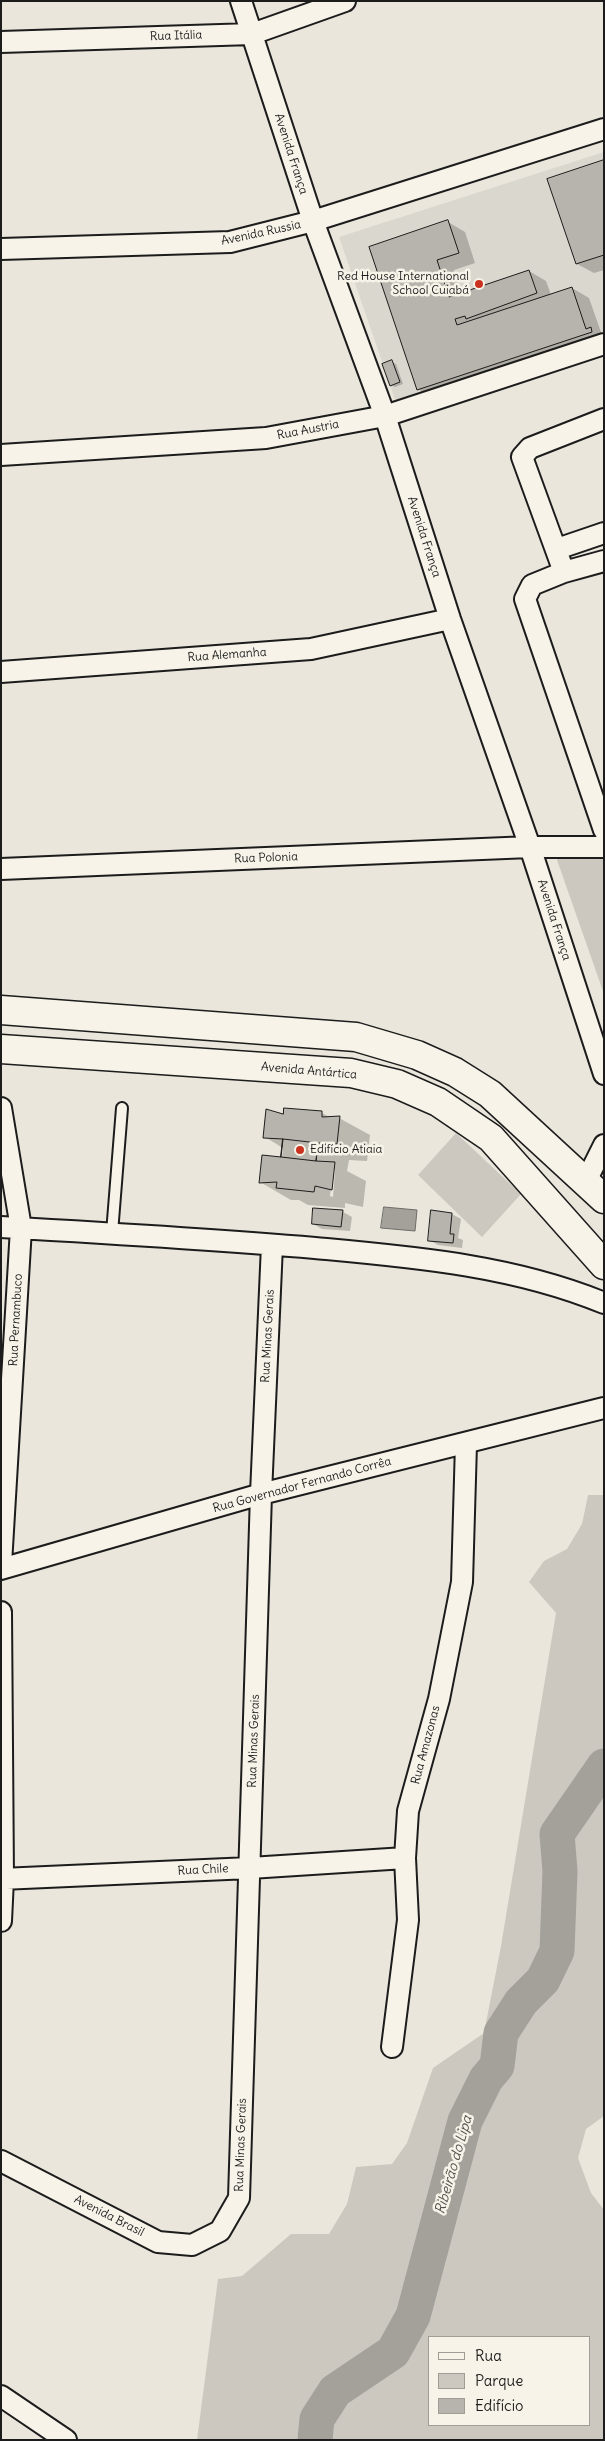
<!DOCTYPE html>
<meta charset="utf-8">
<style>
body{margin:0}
#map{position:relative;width:605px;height:2441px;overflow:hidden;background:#eae6dc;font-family:Delius,sans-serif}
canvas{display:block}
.frame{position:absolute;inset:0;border:2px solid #1c1c1c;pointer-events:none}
.legend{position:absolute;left:428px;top:2336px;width:162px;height:90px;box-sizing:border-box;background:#f7f3e8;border:1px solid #9f9d96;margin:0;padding:6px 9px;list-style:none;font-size:15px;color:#1c1c1c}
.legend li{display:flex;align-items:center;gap:10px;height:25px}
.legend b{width:25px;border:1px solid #9f9d96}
</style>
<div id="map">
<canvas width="605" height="2441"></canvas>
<div class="frame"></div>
<ul class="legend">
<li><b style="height:6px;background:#f7f3e8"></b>Rua</li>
<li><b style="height:14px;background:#ccc8c0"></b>Parque</li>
<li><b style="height:14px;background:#b6b4ac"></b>Edifício</li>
</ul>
</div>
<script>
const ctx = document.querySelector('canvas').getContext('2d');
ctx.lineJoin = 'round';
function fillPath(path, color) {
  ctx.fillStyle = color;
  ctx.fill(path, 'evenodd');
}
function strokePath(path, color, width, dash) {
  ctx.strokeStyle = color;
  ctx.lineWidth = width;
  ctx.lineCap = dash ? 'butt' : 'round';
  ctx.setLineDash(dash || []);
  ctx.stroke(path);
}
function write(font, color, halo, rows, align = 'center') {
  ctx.font = font + ' Delius,sans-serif';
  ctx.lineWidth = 5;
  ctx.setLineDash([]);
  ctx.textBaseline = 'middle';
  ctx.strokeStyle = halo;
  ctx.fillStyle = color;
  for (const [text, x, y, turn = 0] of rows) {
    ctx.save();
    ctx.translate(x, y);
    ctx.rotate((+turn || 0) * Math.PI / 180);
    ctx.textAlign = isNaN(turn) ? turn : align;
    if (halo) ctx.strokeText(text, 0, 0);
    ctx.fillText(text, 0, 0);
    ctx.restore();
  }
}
const built = new Path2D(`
 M604,152V332L396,402L339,237Z`);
const green = new Path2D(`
 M604,852V994L557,860L565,853Z
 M456,1133L521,1194L482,1237L418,1175Z
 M588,1495H604V2116L586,2129L578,2158L591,2193L604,2210V2440H197L218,2279L242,2276L291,2234H329L347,2204L356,2167L392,2164L407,2143L433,2068L484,2033L501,1946L556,1613L529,1582L544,1561L567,1549L582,1524ZM429,2337H589V2425H429Z`);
const water = new Path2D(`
 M384,1207L417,1210L415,1231L381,1228Z`);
const shadow = new Path2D(`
 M604,161V270L594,273L577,264Z
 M448,222L465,232L475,263L454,270L462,294L529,271L546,281L551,295L572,288L589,298L602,335L435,399L418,389L371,247Z
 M392,362L396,364L403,384L395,387L391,385Z
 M322,1113L331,1118H339L370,1135L367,1161L349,1160L347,1171L366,1181L363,1207L345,1203V1208L308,1205L299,1200H291L260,1182L282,1159L283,1148L265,1137L285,1115ZM333,1170H335L333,1197L330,1196Z
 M343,1212L352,1217L350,1231L322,1229L313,1224Z
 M452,1214L461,1219L458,1238L463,1240L462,1248L438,1245L429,1240Z`);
const river = new Path2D(`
 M315,2440L317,2419L335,2391L393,2352L413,2316L465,2121L486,2079L497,2066L501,2033L521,2002L543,1980L557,1951L560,1871L557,1834L604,1766`);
const building = new Path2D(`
 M604,160V255L576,264L547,179Z
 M448,220L459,253L437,260L449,297L529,270L537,293L466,319L465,316L455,319L457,325L572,287L586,329L591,327L592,332L417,390L369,247Z
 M392,360L400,382L390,386L382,364Z
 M284,1108L322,1111V1117L340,1116L337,1144L318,1143L316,1161L335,1162L332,1190L315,1186L314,1192L276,1188L277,1182L259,1183L262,1155L281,1157L283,1139L263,1138L266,1109L283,1114Z
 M283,1139L318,1143L316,1161L281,1157Z
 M313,1208L343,1210L341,1227L312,1224Z
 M431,1210L452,1213L450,1234H454L453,1243L428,1241Z`);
const service = new Path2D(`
 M112,1233L122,1108`);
const minor = new Path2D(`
 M241,1L313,221L385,416L450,619L530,847L604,1074
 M1,42L252,34L345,1
 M1,249L230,242L313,221L604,129
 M604,419L530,448L522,457L564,572L532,585L525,599L604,830
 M1,455L266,438L385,416L604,344
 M557,549L604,533
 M564,572L604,561
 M1,672L311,649L450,619
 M1,869L530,847H604
 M1,1108L21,1228L1,1564
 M586,1181L604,1145
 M1,1227C106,1233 210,1239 315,1248C412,1257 512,1265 604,1303
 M1,1569L261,1494L604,1408
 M1,1612L3,1879L1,1921
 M1,1879L250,1868L405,1858
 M392,2047L408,1920L405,1858L408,1811L439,1699L462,1582L466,1444
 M1,2161L158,2242L192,2245L220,2231L239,2198L261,1494L272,1245
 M1,2396L66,2440`);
const secondary = new Path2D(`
 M1,1010L356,1037L417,1055L455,1072L490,1094L604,1199
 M1,1049L351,1073L397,1084L438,1102L491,1138L604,1265`);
const markers = [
 [479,284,5,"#c8321e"],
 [300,1150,5,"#c8321e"]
];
const streetNames = [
 ["Rua Itália",176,36,-2],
 ["Avenida França",291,154,72],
 ["Avenida Russia",261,233,-12],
 ["Rua Austria",308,430,-11],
 ["Avenida França",424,537,72],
 ["Rua Alemanha",227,655,-4],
 ["Rua Polonia",266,858,-2],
 ["Avenida França",554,920,72],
 ["Avenida Antártica",309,1071,5],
 ["Rua Pernambuco",16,1320,-87],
 ["Rua Minas Gerais",268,1336,-87],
 ["Rua Governador Fernando Corrêa",302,1485,-15],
 ["Rua Minas Gerais",254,1741,-88],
 ["Rua Amazonas",426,1745,-75],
 ["Rua Chile",203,1870,-3],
 ["Rua Minas Gerais",241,2145,-88],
 ["Avenida Brasil",109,2216,27]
];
const poiNames = [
 ["Red House International",469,277],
 ["School Cuiabá",469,291],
 ["Edifício Atiaia",310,1150,"left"]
];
const waterNames = [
 ["Ribeirão do Lipa",454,2165,-74]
];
fillPath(built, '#dad7ce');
fillPath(green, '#ccc8c0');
fillPath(water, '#a3a19a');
strokePath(water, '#6d6c68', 1);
fillPath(shadow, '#0003');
strokePath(river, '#a3a19a', 35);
fillPath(building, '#b6b4ac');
strokePath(building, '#1c1c1c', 1);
strokePath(service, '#1c1c1c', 14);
strokePath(minor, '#1c1c1c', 24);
strokePath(secondary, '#1c1c1c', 31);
strokePath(service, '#f7f3e8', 10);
strokePath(minor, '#f7f3e8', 20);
strokePath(secondary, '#f7f3e8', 28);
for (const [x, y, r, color] of markers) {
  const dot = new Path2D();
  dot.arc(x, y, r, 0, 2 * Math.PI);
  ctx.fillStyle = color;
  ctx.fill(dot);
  strokePath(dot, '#f7f3e8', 2);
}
write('12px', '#1c1c1c', '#f7f3e8', streetNames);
write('12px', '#1c1c1c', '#f7f3e8', poiNames, 'right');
write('italic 14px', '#52514e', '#f7f3e8', waterNames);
</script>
